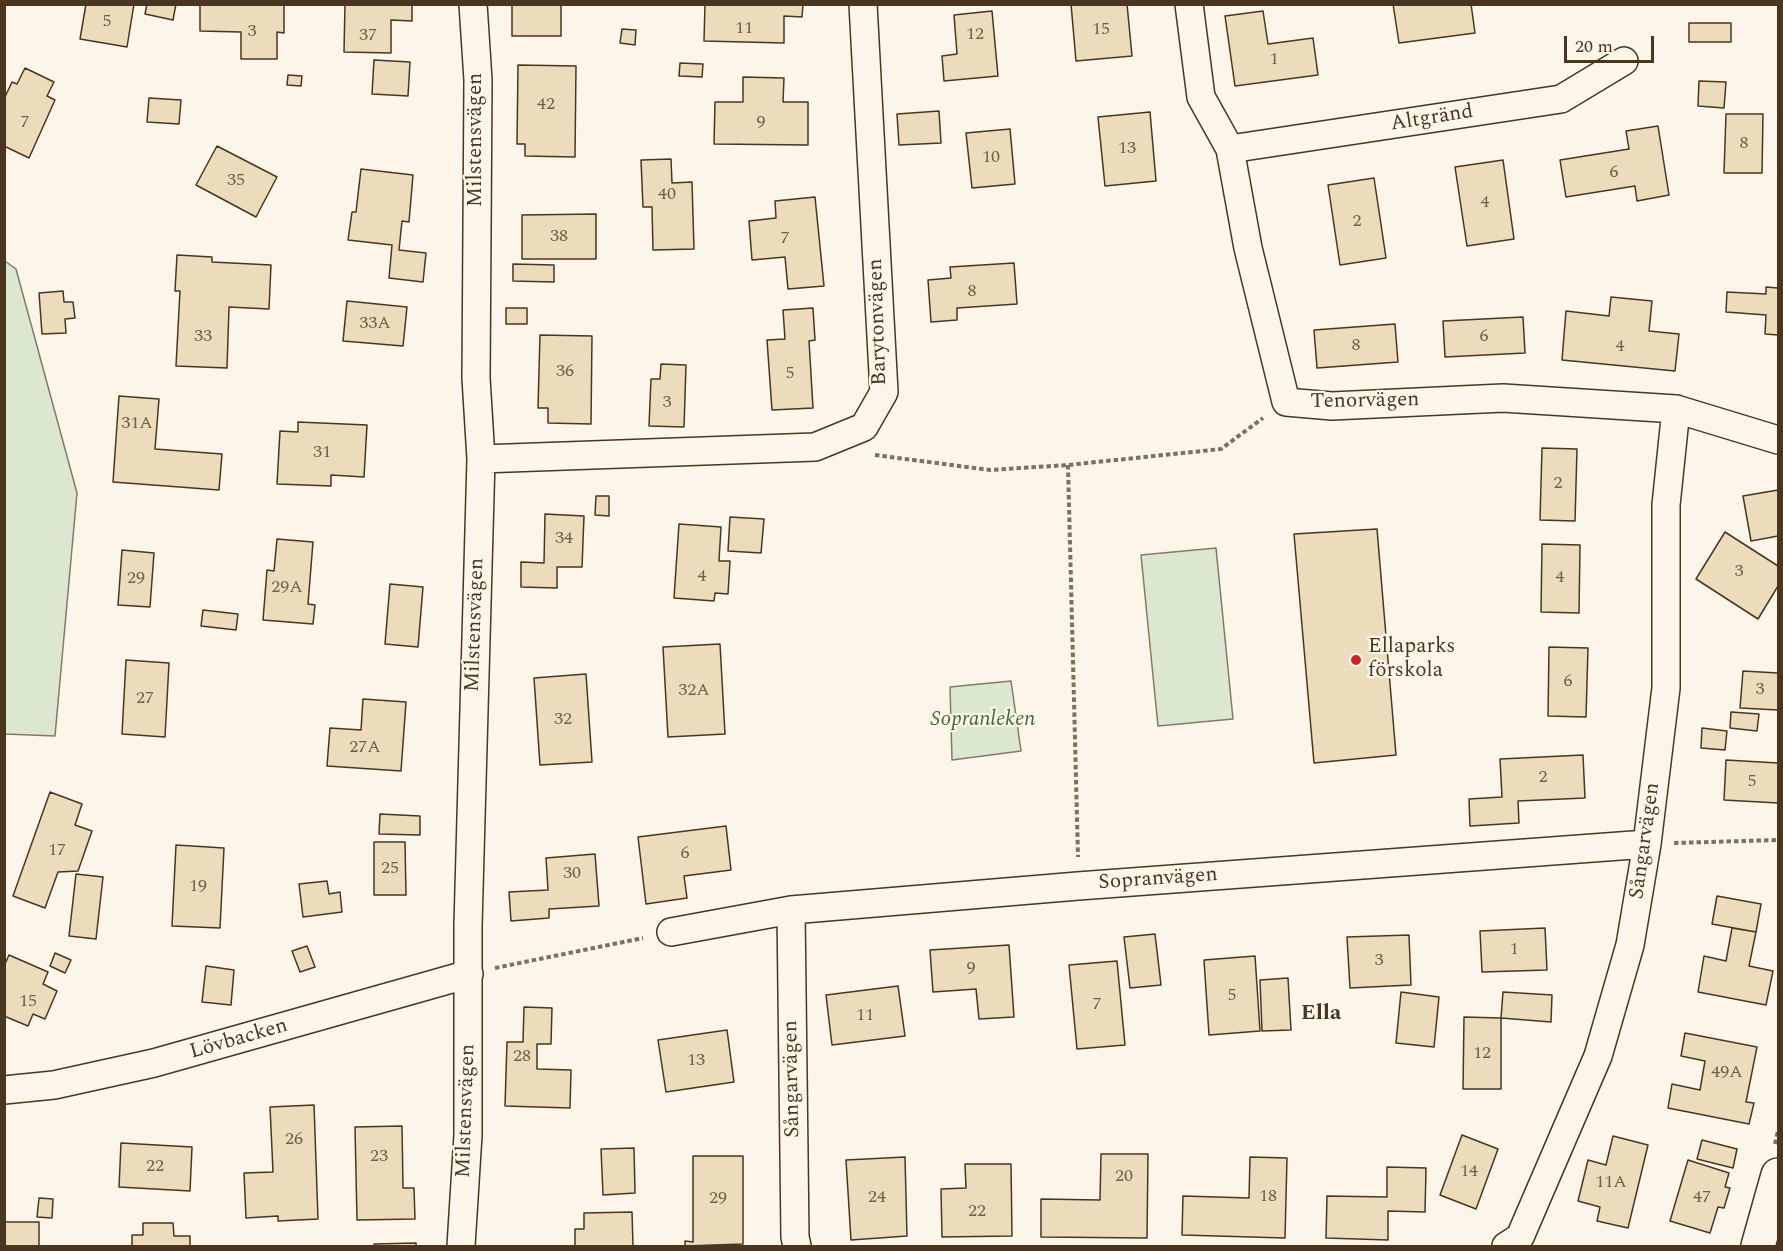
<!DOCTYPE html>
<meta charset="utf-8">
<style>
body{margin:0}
#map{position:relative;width:1783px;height:1251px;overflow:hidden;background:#fbf6e9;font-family:Spectral,serif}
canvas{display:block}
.frame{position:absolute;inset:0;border:6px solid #4a3520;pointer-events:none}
.scale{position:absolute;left:1564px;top:36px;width:90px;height:27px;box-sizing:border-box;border:3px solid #4a3520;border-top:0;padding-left:8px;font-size:18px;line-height:21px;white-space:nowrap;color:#4a3520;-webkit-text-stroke:4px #fbf6e9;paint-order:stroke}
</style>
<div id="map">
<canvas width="1783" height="1251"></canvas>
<div class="frame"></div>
<div class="scale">20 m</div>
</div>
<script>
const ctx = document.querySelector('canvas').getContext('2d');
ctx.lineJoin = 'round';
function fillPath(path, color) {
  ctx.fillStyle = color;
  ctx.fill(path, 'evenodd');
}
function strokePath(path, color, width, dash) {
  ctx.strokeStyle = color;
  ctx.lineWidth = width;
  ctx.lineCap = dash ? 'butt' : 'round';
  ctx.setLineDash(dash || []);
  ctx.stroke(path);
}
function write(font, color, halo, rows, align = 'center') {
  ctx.font = font + ' Spectral,serif';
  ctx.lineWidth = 4.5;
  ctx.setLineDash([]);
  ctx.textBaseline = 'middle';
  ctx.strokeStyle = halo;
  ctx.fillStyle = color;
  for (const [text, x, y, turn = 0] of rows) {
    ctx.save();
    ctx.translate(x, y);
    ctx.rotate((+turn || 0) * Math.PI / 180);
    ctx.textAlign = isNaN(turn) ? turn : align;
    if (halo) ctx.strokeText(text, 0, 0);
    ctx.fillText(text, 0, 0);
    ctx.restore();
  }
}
const green = new Path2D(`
 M5,261L16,269L77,493L55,736L5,734Z
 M1216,548L1233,719L1158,726L1141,555Z
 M1011,681L1021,751L952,760L950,687Z`);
const building = new Path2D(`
 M86,4H134L127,47L80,39Z
 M147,4H176L173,20L145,14Z
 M200,4H284V33L277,32V59H241V32L200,31Z
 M345,4H412V21L391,20V53L344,52Z
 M512,4H561V36H512Z
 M705,4H803L802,17L784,16V43L704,41Z
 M1071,4H1127L1132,56L1076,61Z
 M1393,4H1471L1475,33L1399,43Z
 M992,11L998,76L944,81L942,56L957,54L954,15Z
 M1263,11L1268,44L1313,38L1318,75L1235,86L1225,16Z
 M1689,23H1731V42H1689Z
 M622,29L636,30L635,45L620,43Z
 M374,60L410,62L408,96L372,94Z
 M680,63L703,64L702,77L679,76Z
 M518,65L576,66L575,157L525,156V144H517Z
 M25,68L54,82L47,96L55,100L29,158L4,146V99L12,82L17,84Z
 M288,75L302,76L301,86L287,85Z
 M743,77L784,78L783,102H808V145L714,144L715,102H743Z
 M1699,81L1726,82L1724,108L1698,106Z
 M149,98L181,100L179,124L147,122Z
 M939,111L941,143L899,145L897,114Z
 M1150,112L1156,181L1105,186L1098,117Z
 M1726,114H1763L1762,173H1724Z
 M1658,126L1669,195L1637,201L1635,186L1566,197L1560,160L1629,149L1626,131Z
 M1010,129L1015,184L972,188L966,133Z
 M217,146L277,177L256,217L196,185Z
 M671,159L672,183L692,182L694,249L653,250L652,207H643L641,160Z
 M1503,160L1514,239L1467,246L1455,167Z
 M361,169L413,175L409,222L402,221L399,250L426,253L423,282L389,278L392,245L348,240L352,212H356Z
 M1374,178L1386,258L1340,265L1328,185Z
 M815,197L824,286L788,289L785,257L752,260L749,221L776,218L775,201Z
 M596,214V259H522V215Z
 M177,255L212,257V262L271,265L269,309L229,307L227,368L176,366L180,291H175Z
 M1014,263L1017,304L957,308V320L931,322L928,280L951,278L950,267Z
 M513,264L554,265V282L513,281Z
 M1766,287L1778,288V335L1765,334L1766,315L1726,312L1727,292L1766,294Z
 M63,291L64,302H73L75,318L65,319L66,333L42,334L39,293Z
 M1611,297L1652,301L1649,331L1679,334L1675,371L1562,360L1566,311L1609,316Z
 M347,301L407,307L403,346L343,341Z
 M506,308H527V324H506Z
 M813,308L815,340L809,341L813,408L772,410L767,340L785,339L783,310Z
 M1523,317L1525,353L1445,357L1443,321Z
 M1395,324L1398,362L1317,368L1314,330Z
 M540,335L592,336L591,424L548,423V408H538Z
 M661,364L686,365L684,427L649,426L651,379H660Z
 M119,396L159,399L155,449L222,454L219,490L113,482Z
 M298,422L367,425L364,477L331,475V486L277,484L280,431L298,432Z
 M1542,448L1577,449L1575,521L1540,520Z
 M1778,490V536L1751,541L1743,496Z
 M596,496H609V516L595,515Z
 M545,514L584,516L582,567H557V588L521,587V562L544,563Z
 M730,517L764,519L761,553L728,551Z
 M679,524L721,527L719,561H730L728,594L715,593L714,601L674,598Z
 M1377,529L1396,755L1314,763L1294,534Z
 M1725,532L1778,566V586L1758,619L1696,579Z
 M277,539L313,542L308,604L315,605L313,624L263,620L267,570L274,571Z
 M1542,544L1580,545L1579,613L1541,612Z
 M122,550L154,553L150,607L118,605Z
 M390,584L423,587L418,647L385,644Z
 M203,610L238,614L236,630L201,626Z
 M720,644L725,734L668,737L663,647Z
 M1549,647L1588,648L1586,717L1548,716Z
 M126,660L169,663L165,737L122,734Z
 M1743,671L1778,673V710L1740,708Z
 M586,674L592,762L540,765L534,678Z
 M363,699L406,702L401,771L327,766L330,728L361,730Z
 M1731,712L1759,714L1757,731L1730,728Z
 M1702,728L1727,731L1725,750L1701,748Z
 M1583,755L1585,798L1518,801L1519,823L1470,826L1469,799L1502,797L1500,759Z
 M1726,760L1778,763V803L1724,800Z
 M50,792L82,804L75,825L92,831L78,871L58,872L45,908L13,896Z
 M380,814L420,816V835L379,834Z
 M726,826L731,870L684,876L687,898L646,904L638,837Z
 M374,842H405L406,895H374Z
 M176,845L224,848L220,928L172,926Z
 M595,854L599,906L549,909V918L511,921L509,892L548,890L546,858Z
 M76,874L103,877L96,939L69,936Z
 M327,881L329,894L340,892L342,912L303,917L299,884Z
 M1717,896L1761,904L1756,932L1712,924Z
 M1545,928L1547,970L1482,972L1480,931Z
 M1732,928L1756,932L1749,966L1773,971L1766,1005L1698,992L1704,956L1726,961Z
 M1155,934L1161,985L1130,988L1124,937Z
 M1409,935L1411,985L1350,988L1347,937Z
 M1009,945L1014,1017L979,1019L976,989L933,992L930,950Z
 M307,946L315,967L300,972L292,951Z
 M55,953L71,960L65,973L50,966Z
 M9,955L48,972L43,984L57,991L45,1019L33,1014L28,1026L4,1016V966Z
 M1255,956L1260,1031L1209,1035L1204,960Z
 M1117,961L1125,1045L1077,1049L1069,965Z
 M206,966L234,970L231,1005L202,1002Z
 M1288,978L1291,1030L1262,1031L1260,980Z
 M898,986L905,1036L832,1045L826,995Z
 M1401,992L1439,997L1434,1047L1396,1043Z
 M1503,992L1552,995L1551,1022L1501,1018Z
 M524,1007L552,1008L551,1044H537V1069L571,1070L570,1108L505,1106L507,1042H523Z
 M1464,1017L1501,1018V1089H1463Z
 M727,1030L734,1082L666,1092L658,1040Z
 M1685,1033L1757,1047L1746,1102L1754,1103L1749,1124L1668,1108L1672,1084L1700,1090L1705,1061L1681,1056Z
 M314,1105L318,1219L278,1221V1216L246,1218L244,1173L273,1172L270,1107Z
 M402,1126L403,1188H414L415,1219L357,1220L355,1127Z
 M1462,1135L1498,1149L1476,1209L1440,1195Z
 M1613,1136L1648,1145L1628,1228L1597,1221L1600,1207L1578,1201L1588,1160L1606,1165Z
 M1702,1140L1737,1149L1733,1168L1697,1159Z
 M121,1143L192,1147L190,1191L119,1187Z
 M634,1148L635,1193L603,1195L601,1149Z
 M1101,1154H1148L1147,1238L1041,1237V1199L1100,1200Z
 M693,1156H743V1244L685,1246V1241L693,1242Z
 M905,1157L907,1236L851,1240L846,1160Z
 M1250,1157L1287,1158L1285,1238L1182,1235L1183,1196L1249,1198Z
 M1688,1160L1729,1173L1725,1187L1730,1188L1724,1208L1718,1207L1710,1233L1670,1221Z
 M965,1164H1011L1012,1236L942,1237L941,1189L966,1188Z
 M1387,1167L1426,1168L1425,1212L1388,1211V1240L1326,1238L1327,1196L1387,1197Z
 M39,1198L53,1199L52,1218L37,1217Z
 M632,1212L633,1246H575V1229H584V1213Z
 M4,1222H39V1246H4Z
 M143,1223H173L174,1236H190V1246H132V1235H143Z
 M416,1243V1246H374V1244Z`);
const path = new Path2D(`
 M875,455L990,470L1068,465L1221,449L1263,418
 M1068,465L1078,857
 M1674,843L1778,840
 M495,968L643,938
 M1775,1144L1778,1131`);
const street = new Path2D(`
 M1189,4L1201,97L1230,149L1248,248L1286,402L1332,406L1503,398L1676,409L1778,440
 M1230,149L1561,99L1624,61
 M481,459L815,447L864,427L884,392L863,4
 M791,910L795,1237L797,1246
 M671,932L791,910L1078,886L1647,844
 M4,1090L54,1085L154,1063L469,974
 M461,1246L468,1135V925L481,459L476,378L478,80L473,4
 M1506,1246L1520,1237L1598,1056L1630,945L1647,844L1666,688V505L1676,409`);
const secondary = new Path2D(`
 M1758,1246L1778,1175`);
const markers = [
 [1356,660,6,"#c62828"]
];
const numberNames = [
 ["5",107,22],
 ["11",744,29],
 ["15",1101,30],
 ["3",252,32],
 ["12",975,35],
 ["37",368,36],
 ["1",1274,60],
 ["42",546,105],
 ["7",25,123],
 ["9",761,123],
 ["8",1744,144],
 ["13",1127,149],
 ["10",991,158],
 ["6",1614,173],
 ["35",236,181],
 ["40",667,195],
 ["4",1485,203],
 ["2",1357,222],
 ["38",559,237],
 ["7",785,239],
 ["8",972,292],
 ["33A",375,324],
 ["33",203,337],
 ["6",1484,337],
 ["8",1356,346],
 ["4",1620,347],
 ["36",565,372],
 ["5",790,374],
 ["3",667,403],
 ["31A",137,424],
 ["31",322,453],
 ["2",1558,484],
 ["34",564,539],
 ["3",1739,572],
 ["4",702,577],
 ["4",1560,578],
 ["29",136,579],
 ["29A",287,588],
 ["6",1568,682],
 ["3",1760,690],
 ["32A",694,691],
 ["27",145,699],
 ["32",563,720],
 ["27A",365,748],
 ["2",1543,778],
 ["5",1752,782],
 ["17",57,851],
 ["6",685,854],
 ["25",390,869],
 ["30",572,874],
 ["19",198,887],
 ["1",1514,950],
 ["3",1379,961],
 ["9",971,969],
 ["5",1232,996],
 ["15",28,1002],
 ["7",1097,1005],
 ["11",865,1016],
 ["12",1482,1054],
 ["28",522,1057],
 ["13",696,1061],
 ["49A",1727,1073],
 ["26",294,1140],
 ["23",379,1157],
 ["22",155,1167],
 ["14",1469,1172],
 ["20",1124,1177],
 ["11A",1611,1183],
 ["18",1268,1197],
 ["24",877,1198],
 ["47",1702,1198],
 ["29",718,1199],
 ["22",977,1212]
];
const streetNames = [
 ["Altgränd",1432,119,-9],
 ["Milstensvägen",477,140,-90],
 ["Barytonvägen",879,322,-92],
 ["Tenorvägen",1365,402,-1],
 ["Milstensvägen",476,625,-88],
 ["Sångarvägen",1646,841,-82],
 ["Sopranvägen",1158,880,-4],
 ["Lövbacken",239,1040,-16],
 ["Sångarvägen",793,1079,-91],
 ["Milstensvägen",467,1111,-88]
];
const poiNames = [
 ["Ellaparks",1368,648],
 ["förskola",1368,672]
];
const parkNames = [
 ["Sopranleken",983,721]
];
const neighbourhoodNames = [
 ["Ella",1321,1015]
];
fillPath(green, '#dce7d0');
strokePath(green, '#887966', 1.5);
fillPath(building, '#ecdcbc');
strokePath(building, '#4a3520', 1.5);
strokePath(street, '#4a3520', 30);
strokePath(secondary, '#4a3520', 36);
strokePath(path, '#7f6f5c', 4, [4.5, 3]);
strokePath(street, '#fbf6e9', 27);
strokePath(secondary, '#fbf6e9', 33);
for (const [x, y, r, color] of markers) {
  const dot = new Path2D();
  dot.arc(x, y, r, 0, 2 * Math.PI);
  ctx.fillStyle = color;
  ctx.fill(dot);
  strokePath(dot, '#fbf6e9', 2);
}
write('18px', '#725f47', null, numberNames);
write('21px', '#4a3520', '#fbf6e9', streetNames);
write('21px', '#4a3520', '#fbf6e9', poiNames, 'left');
write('italic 21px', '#436837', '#fbf6e9', parkNames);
write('bold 22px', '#4a3520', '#fbf6e9', neighbourhoodNames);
</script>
